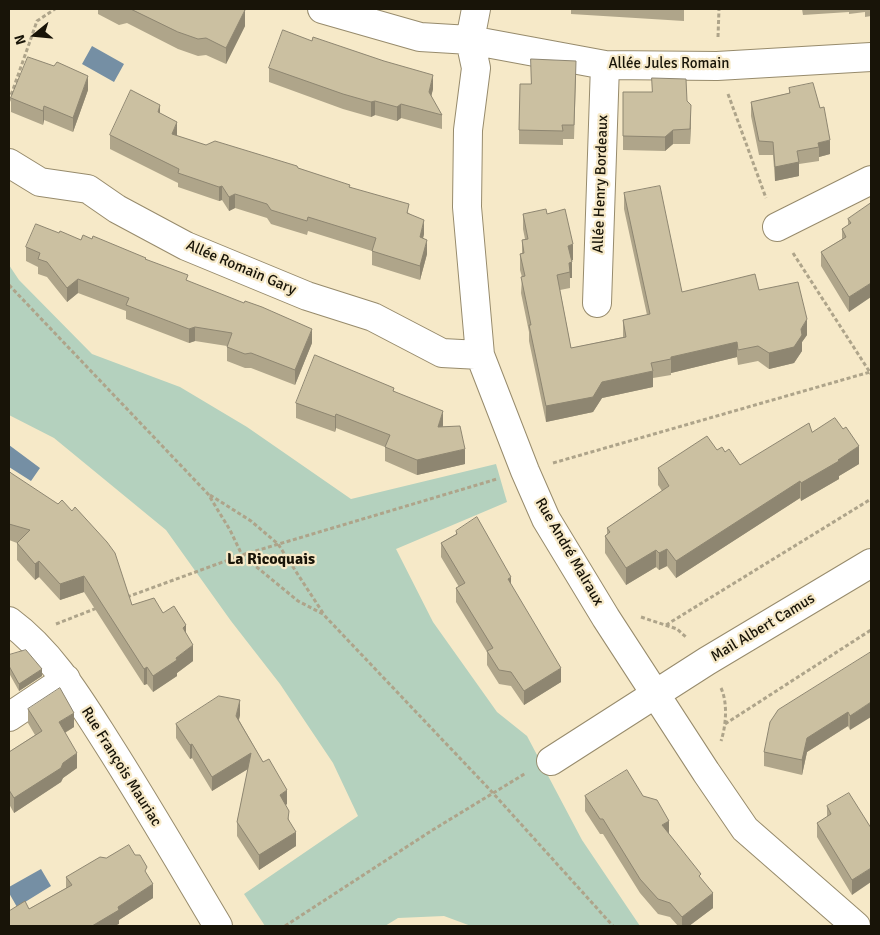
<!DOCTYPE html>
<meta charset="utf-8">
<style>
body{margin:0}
#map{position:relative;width:880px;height:935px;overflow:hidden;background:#f6e9c8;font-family:Signika,sans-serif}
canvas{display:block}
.frame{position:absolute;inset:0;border:10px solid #181408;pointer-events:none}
.north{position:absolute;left:10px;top:10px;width:50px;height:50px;-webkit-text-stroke:4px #f6e9c8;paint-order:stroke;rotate:253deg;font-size:14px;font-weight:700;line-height:20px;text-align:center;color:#181408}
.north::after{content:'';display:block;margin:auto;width:18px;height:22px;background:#181408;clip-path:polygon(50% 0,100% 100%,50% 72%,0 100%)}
</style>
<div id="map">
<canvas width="880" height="935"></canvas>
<div class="frame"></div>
<div class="north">N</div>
</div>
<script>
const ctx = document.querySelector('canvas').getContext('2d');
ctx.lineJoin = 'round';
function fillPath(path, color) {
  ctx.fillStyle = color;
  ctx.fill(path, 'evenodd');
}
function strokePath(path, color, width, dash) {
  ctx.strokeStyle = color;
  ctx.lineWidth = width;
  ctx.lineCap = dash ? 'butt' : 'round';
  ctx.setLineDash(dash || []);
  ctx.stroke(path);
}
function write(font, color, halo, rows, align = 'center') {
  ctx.font = font + ' Signika,sans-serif';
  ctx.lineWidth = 4.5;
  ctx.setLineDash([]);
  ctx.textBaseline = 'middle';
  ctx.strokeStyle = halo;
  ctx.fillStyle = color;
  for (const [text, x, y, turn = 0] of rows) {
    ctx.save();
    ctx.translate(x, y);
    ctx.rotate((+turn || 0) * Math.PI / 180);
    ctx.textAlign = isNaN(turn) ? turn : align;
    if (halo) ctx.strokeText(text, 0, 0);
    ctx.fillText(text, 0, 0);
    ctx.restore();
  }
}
const green = new Path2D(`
 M9,265L19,280L92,354L180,387L247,427L351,499L496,464L507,502L396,549L433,622L497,712L527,736L582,840L640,926H471L444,916L398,918L385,926H265L244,894L358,816L333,763L280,684L231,621L166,530L54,438L9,415Z`);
const water = new Path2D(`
 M92,46L124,64L114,82L82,64Z
 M9,445L40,468L31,481L9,467Z
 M41,869L51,886L17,907L9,893V887Z`);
const path = new Path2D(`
 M718,37L719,9
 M728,94L766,198
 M9,101L37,21L55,9
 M793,253L871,374
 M9,285L208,494L230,530L242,555L298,601L323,614L492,792L613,926
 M553,463L870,372
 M210,495L251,521L278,544L323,613
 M127,597L242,555L497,479
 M641,617L677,629L687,638
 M56,624L97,608
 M666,625L871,499
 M721,688C728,703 726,726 721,741
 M725,724L871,630
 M285,926L431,831L526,773`);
const street = new Path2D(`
 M322,9L420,37L470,40L605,65L717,66L871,57
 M476,9L470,40L476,68L468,130L467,207L480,355L525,471L546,519L606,618L706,772L745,829L856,926
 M9,163L40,182L88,189L117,209L186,246L307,296L373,317L442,353L480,355
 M777,227L871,180
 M597,303L605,65
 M9,621C51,652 78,697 106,741C145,802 181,864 218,926
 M9,717L66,679
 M551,761L707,661L871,563`);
const wall = new Path2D(`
 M98,9H242L245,26L226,64L206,55L198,56L178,49L127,23L119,25L98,14Z
 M571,9H684V21L571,14Z
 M802,9H871V16L865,17V12L849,14V12L803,15Z
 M269,68L433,89L431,96L442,115V129L401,118L397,121L375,115L371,117L343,109L269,82Z
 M576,76L574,139H563V145L519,144V130L531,84Z
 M789,88L830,154L819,157V161L799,164V176L775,181L773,155H759L751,116V102L789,93Z
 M88,90L73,132L44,120L43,125L11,112V98Z
 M623,92L691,119L690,144H673L665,151L623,150Z
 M160,113L177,136L206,145L298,168L350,187L409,213L424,234L423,238L427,254L420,280L372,265V251L308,231L307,235L271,224L267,218L235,208L229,211L222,200L219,201L178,187V183L110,149V135Z
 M624,193L682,292L759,290L807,335L802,342V351L794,363L769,369L758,361L738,365L737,357L671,373V375L653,378V387L602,398L593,412L546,422L529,341V332L521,293L522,277L520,270V254L522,253V240L525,239L523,229V214H547L573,260H571L572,278H570V288L560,290L571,348L623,337V320L647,315L624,209Z
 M871,203L849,312L821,266V252L842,239V229L848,225V219Z
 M59,233L81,240L92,239L146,260L312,343L295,385L251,368H245L227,361V346L195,341L189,343L126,319V311L78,293L67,302L47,277L38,274V267L26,261V247Z
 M394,391L443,425V427L465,464L417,475L385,461V447L336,428L335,432L296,418V403Z
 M812,432L859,464L839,476V479L801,501L800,498L676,578L667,566L659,570L656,567L626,585L605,553V536L607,534V528L662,491L658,485V468L717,450L725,452L740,465Z
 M9,471L132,605L163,613L186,633L193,661L177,673V676L153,692L147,684L144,685L84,592L60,600L39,577L35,580L17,560V543L9,540Z
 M456,531L511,585L561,682L524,705L511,686L499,684L487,665V652L456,602V588L459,587L441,557V543L456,534Z
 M871,652L850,730L848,726L807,752L802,775L764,766V752Z
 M9,655L42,676L19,691L9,673Z
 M28,709L74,727L65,733L77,768L63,778L61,782L14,813L9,804V752L35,735L28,723Z
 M240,715L239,720L287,804L285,805L289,820L296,846L259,870L237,836V822L248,769L212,791L192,758L190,759L176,738V724Z
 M585,796H643L669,834L701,879L713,908L689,926H678L670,917L658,914L640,893L603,834H600L585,811Z
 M827,806L871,828L852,895L817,837V823L827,817Z
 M147,874L153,898L119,920V924L29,909L66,888V877Z`);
const shadedWall = new Path2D(`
 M245,10V26L226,64V48Z
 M433,75V89L429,106V92Z
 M88,76V90L73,132V118Z
 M375,101V115L371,117V102Z
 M401,104V118L397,121V107Z
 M160,105V119L158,112Z
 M691,105V119L690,144V129Z
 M44,106V120L43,125V111Z
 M177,122V136L172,134Z
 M673,130V144L665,151V137Z
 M830,140V154L819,157V147L818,143Z
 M799,162V176L775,181V167Z
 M222,186V200L219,201V187Z
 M235,194V208L229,211V197Z
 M424,220V234L420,251V237Z
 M427,240V254L420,280V266Z
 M573,244V260L568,262V246Z
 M572,262V278H570L569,263Z
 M78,279V293L67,302V288Z
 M871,283V297L849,312V297Z
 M807,319V335L802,342V351L794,363L769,369V353L801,329Z
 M195,327V341L189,343V329Z
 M312,329V343L295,385V370Z
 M737,342V357L671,373V357Z
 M653,371V387L602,398L593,412L546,422V406L602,382Z
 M443,411V425L438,442V427Z
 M336,414V428L335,432V417Z
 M859,446V464L839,476V479L801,501V483Z
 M465,449V464L417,475V460Z
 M800,481V498L676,578V561Z
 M667,549V566L659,570V553Z
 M656,550V567L626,585V568Z
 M39,561V577L35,580V564Z
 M84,576V592L60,600V584Z
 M511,577V591L508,579Z
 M186,625V642L183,628Z
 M193,645V661L177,673V676L153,692V676Z
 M147,667V684L144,685V669Z
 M561,668V682L524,705V691Z
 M42,669V676L19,691V684Z
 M240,700V715L236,730V716Z
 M871,702V717L850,730V716Z
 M848,712V726L807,752L802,775V760L807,738Z
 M74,713V727L59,736V722Z
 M192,744V758L190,759V745Z
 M77,753V768L63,778L61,782L14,813V798Z
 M251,753V767L212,791V777Z
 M287,790V804L280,810V795Z
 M669,821V835L662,825Z
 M296,832V846L259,870V855Z
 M871,868V882L852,895V880Z
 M153,884V898L119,920V924L115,926H92L118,907Z
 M713,893V908L689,926H682V917Z`);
const building = new Path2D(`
 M131,9H242L245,10L226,48L206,38L198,39L178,32Z
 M283,30L312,41L313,37L384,61L433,75L429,92L442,115L401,104L397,107L375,101L371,102L343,94L269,68Z
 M28,57L54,66L57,62L88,76L73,118L44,106L43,111L11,98Z
 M531,59L576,61L574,125H562L563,131L519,130L520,84H531Z
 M652,78L686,79L687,101L691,105L690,129L673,130L665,137L623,136V92H652Z
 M813,83L820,108L824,107L830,140L818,143L819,147L797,151L799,162L775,167L773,142L759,141L751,102L790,93L789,88Z
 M131,90L160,105L158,112L177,122L172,134L206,145L215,141L297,166L298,168L350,185L349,187L409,204L407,213L424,220L420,237L427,240L420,266L372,251L376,238L308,217L307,221L271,210L267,204L235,194L229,197L222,186L219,187L178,173L179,169L110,135Z
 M660,186L682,292L755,274L759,290L798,282L807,319L801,329L802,335L794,347L769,353L758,346L738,350L737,342L671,357V359L651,363L653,371L602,382L593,397L546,406L529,325H531L521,277L525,276L520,254L524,253L522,240L528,239L523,214L546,209L547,214L565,209L573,244L568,246L572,262L569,263L570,272L557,275L571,348L626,337L623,320L650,314L624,193Z
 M871,203V283L849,297L821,252L846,237L842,229L851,223L848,219Z
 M36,224L59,233L60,231L81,240L83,235L92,239L93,236L146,258L145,259L188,275L186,280L244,303L245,301L262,307L312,329L295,370L251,353L245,354L227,347L232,333L195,327L189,329L126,305L129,298L78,279L67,288L47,262L38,259L40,253L26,247Z
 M315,355L394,388L393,391L443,411L438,427L460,426L465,449L417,460L385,447L390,435L336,414L335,417L296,403Z
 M835,418L843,429L846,427L859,446L838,460L839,461L801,483L800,481L676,561L667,549L659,553L656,550L626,568L605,536L610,532L607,528L669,486L658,468L707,436L717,450L722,447L725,452L729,449L740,465L809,423L812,432Z
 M9,471L11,473L58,504L62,500L72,511L75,507L107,542L115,553L132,605L154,598L163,613L174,606L186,625L183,628L193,645L176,658L177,660L153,676L147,667L144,669L84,576L60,584L39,561L35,564L17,543L30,530L9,524Z
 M477,517L511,577L508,579L561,668L524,691L511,672L499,670L487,651L493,648L456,588L465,583L441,543L457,534L456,531Z
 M26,650L42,669L19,684L9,666V655Z
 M871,652V702L850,716L848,712L807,738L802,760L764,752L770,722L778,710Z
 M60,688L74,713L59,722L77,753L63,763L61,768L14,798L9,790V752L42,731L28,709Z
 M219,696L240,700L236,716L263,762L269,759L287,790L280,795L289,811L288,819L296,832L259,855L237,822L251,753L212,777L192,744L190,745L176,724Z
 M627,770L643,796L657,800L669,821L662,825L701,874L699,876L713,893L682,917L670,903L658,899L640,879L603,819H600L585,796Z
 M849,793L871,828V868L852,880L817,823L831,814L827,806Z
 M129,845L135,855H140L147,867L145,871L153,884L118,907L119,910L92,926H9V911L25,901L29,909L72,885L66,877L100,857L106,858Z`);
const streetNames = [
 ["Allée Jules Romain",669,64],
 ["Allée Henry Bordeaux",601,184,-88],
 ["Allée Romain Gary",241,268,23],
 ["Rue André Malraux",569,552,60],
 ["Mail Albert Camus",763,628,-31],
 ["Rue François Mauriac",121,767,58]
];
const neighbourhoodNames = [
 ["La Ricoquais",271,560]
];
fillPath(green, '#b4d1be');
fillPath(water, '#758fa4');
strokePath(street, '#978b6c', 30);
strokePath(path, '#aea48a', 3, [4, 2.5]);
strokePath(street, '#fff', 28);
fillPath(wall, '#afa58a');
fillPath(shadedWall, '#8e8671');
fillPath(building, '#cbc0a1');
strokePath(building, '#8e8671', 1);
write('15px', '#181408', '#f6e9c8', streetNames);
write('bold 16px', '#181408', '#f6e9c8', neighbourhoodNames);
</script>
